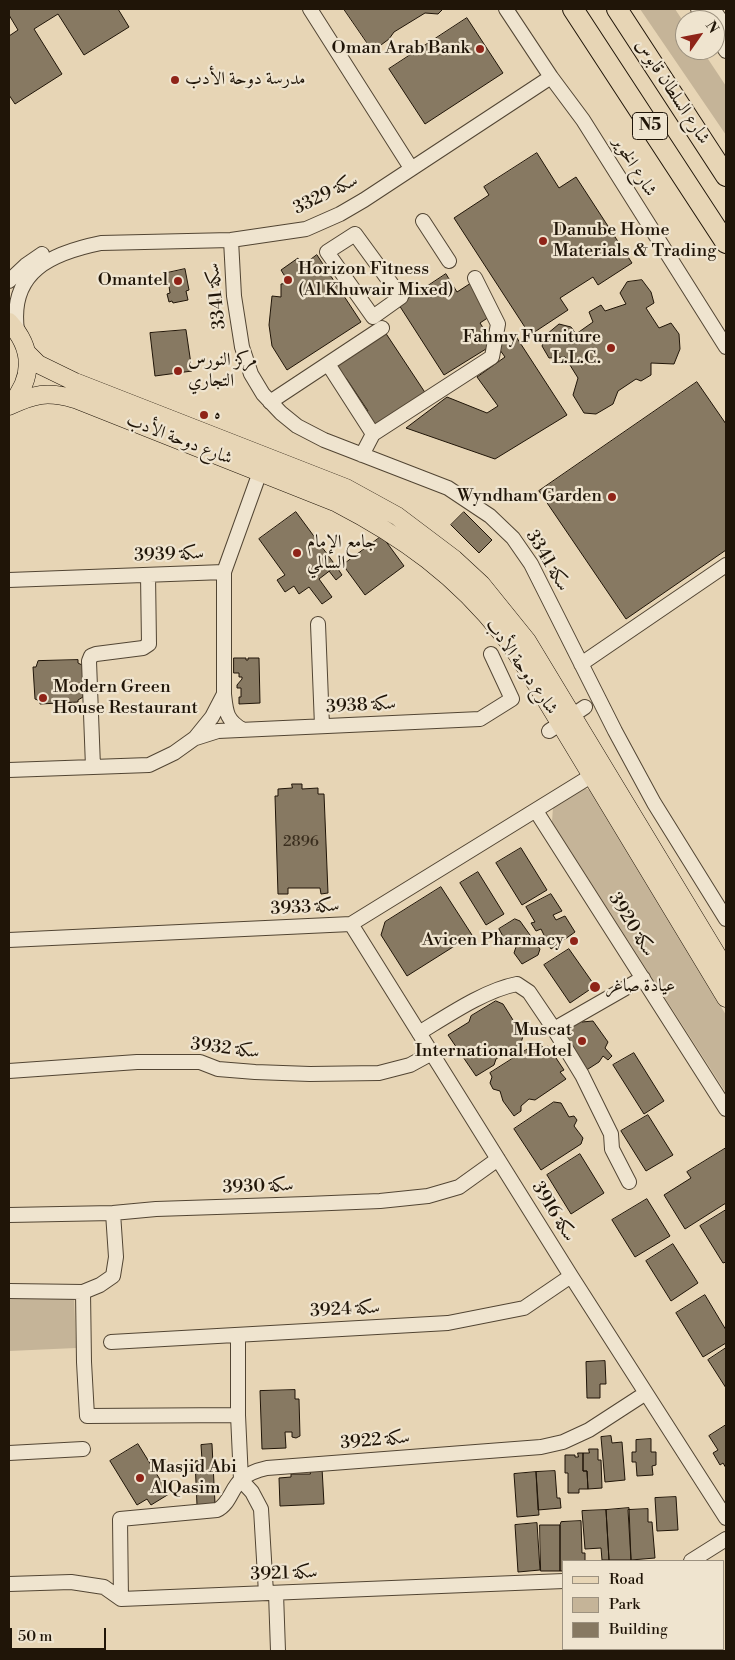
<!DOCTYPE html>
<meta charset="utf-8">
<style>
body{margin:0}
#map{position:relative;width:735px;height:1660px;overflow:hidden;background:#e7d5b5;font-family:"Libre Bodoni",serif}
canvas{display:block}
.frame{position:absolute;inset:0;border:10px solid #201508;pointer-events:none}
.legend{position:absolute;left:562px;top:1560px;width:162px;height:90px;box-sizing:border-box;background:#efe4cf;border:1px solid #9c917f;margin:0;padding:6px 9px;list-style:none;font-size:15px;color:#201508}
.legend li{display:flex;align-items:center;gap:10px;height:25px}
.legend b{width:25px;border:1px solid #9c917f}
.north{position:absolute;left:675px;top:10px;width:50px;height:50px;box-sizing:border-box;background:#efe4cf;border:1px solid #9c917f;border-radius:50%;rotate:57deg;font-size:14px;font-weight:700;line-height:20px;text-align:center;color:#201508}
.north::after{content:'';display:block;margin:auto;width:18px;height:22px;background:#8f2418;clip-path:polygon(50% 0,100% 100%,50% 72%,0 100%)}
.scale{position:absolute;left:10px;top:1628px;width:96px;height:22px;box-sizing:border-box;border:2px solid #201508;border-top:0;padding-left:6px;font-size:15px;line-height:18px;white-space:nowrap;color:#201508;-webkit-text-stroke:4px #efe4cf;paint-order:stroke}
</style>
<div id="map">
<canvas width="735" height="1660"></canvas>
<div class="frame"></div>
<ul class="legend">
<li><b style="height:6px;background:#e7d5b5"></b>Road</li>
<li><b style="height:14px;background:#c5b498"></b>Park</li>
<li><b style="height:14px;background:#877962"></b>Building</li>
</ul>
<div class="north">N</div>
<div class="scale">50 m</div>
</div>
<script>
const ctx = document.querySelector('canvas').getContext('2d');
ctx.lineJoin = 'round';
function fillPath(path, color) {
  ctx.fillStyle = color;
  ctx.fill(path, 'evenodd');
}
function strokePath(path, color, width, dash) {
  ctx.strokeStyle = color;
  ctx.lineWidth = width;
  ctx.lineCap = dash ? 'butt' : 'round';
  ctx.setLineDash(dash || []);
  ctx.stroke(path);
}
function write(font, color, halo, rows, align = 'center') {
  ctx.font = font + ' "Libre Bodoni",Amiri,serif';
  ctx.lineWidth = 4.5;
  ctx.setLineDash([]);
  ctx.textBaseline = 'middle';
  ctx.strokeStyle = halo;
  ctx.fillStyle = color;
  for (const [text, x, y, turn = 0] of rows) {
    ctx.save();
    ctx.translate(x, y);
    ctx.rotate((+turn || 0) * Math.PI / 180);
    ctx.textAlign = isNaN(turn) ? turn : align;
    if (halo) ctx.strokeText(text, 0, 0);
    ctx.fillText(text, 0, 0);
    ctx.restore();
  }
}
const green = new Path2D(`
 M640,9H675L685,24V50H702L726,86V135Z
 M584,788L591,790L726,1015V1093L552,822L553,807Z
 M74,1296L76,1348L9,1351V1298Z`);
const building = new Path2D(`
 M9,9H118L129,27L84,55L58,14L34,29L62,74L15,104L9,95V36L18,30L9,15Z
 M344,9H443L438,14L425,13L394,32L389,39L373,51Z
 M467,18L503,73L425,124L389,69Z
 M537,153L559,188L576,177L632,263L598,285L593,277L560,298L568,310L530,335L454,218L489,195L484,187Z
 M317,255L361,322L287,370L272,346L269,325L272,296L281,297V284L289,283L281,270L298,258L301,263L303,261L305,263Z
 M185,269L189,290L186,291L188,300L173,303L172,301L169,302L167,294L170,293L167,273Z
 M446,274L457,292L471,283L492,315L480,323L494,344L444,375L399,305Z
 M642,280L651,292L654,303L646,308L659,328L671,323L679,334L680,349L674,364L651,363V375L641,381L636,379L618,391L613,404L596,414L584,413L573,395L578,378L565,357L549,358L542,346L547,334L559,324L571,327L576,334L593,322L589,312L601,305L605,311L626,304L620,293L627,282Z
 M383,329L428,397L377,431L365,413L368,411L346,378L344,379L333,363Z
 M186,330L192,371L155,376L150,333Z
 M515,335L567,415L495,459L406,428L447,397L487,413L498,406L477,377L505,357L497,346Z
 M697,382L726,424V550L626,619L539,491Z
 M296,512L336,566L319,579L332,597L322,604L309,587L299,594L294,586L285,592L277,580L285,575L259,539Z
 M464,512L492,540L479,553L451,525Z
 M382,536L404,566L365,595L343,565Z
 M336,566L342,575L336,580L329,571Z
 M234,658H246V660H248V658H259L260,703L239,704V697H241V688H237V685L242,679V677H239V673H234Z
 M78,660V663L84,666L83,697L78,700V702L40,704V701L35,699L33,667H36L38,661Z
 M292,784H302V789L318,788V794H324L328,893L321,894L320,888H288V894H278L275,796H278V789L292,788Z
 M521,848L547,890L522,905L496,863Z
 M478,872L504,914L486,925L460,883Z
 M441,887L472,935L407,976L381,935L385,922Z
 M551,894L562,911L553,915L556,920L565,916L575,932L551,949L541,929L536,931L531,923L535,922L526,907Z
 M515,919L520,921L540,949L538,955L522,964L514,953L516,947L512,940H505L499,929Z
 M569,949L595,986L570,1003L544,965Z
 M496,1001L503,1004L523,1036L521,1043L496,1059L494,1065L476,1076L448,1035L469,1022L471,1016Z
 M579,1017L582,1022L593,1021L608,1042L605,1048L612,1056L608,1060L603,1056L599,1062L585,1071L559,1032Z
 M539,1042L544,1049L548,1046L564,1070L560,1072L566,1079L535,1100L529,1099L521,1106V1111L514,1116L503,1101L500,1091L493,1089L490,1083L492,1077L490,1073Z
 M634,1053L664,1101L644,1114L613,1065Z
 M554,1102L561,1103L569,1117L574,1116L577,1120L574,1126L583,1138L581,1144L541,1170L514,1129Z
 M648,1115L673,1155L646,1171L621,1131Z
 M726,1148V1203L685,1229L664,1195L691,1178L687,1172Z
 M580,1154L604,1193L571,1214L547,1175Z
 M647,1199L670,1236L635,1257L612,1220Z
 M726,1210V1262L723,1263L700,1226Z
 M673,1244L698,1283L671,1301L646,1261Z
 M705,1295L726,1330V1343L703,1357L676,1313Z
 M726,1348V1388L708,1360Z
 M605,1361L606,1384H600V1398H587L586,1362Z
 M295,1390V1399H299L300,1436L296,1438L292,1437V1432H285L286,1448L262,1449L260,1391Z
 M726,1425V1468L723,1463L720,1465L713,1453L718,1450L709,1436Z
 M611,1436L612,1443L622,1442L625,1480L605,1482L601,1437Z
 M651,1439V1452H656V1465L652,1466L653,1475L637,1476L636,1462H632V1452H636V1440Z
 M138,1444L169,1494L151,1505L147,1499L137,1505L110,1461Z
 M212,1444L215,1504L197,1505L195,1461L202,1460L201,1445Z
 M589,1449H598V1460H601L602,1488L588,1489L587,1471H583V1453H589Z
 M578,1453H583V1471H587L588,1489H579V1493H568V1473H565V1455H575V1457H578Z
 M310,1468H322L324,1504L280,1506L279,1478L291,1477V1474H310Z
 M555,1471L557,1498H560L561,1508L538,1510L536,1472Z
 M536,1472L539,1515L517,1517L514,1474Z
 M676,1497L678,1530L657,1531L655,1498Z
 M629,1508L631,1560H609L606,1510Z
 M648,1509V1522H652L655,1558L631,1560L628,1510Z
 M606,1510L609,1560H602L601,1548L585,1549L582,1511Z
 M581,1521L582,1553H585V1561H564V1571H560V1525L561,1522Z
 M537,1523L540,1570L518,1572L515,1525Z
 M540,1525H560V1571H541Z`);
const minor = new Path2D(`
 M310,9L411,168
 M506,9L551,77L583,120L726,347
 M698,9L706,20
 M713,9L726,28
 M715,34L726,51
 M423,221L449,261
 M355,234L401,297L373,317L327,252Z
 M231,240L234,296L242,347L251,374L263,394L281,413L297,426L324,440L448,488L490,516L513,538L531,564L615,731L654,803L726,919
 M9,281L26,265L42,254
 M17,330C9,271 52,253 101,243L231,240L306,229L340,214L364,200L551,77
 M328,364L373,434
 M270,402L382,328
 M362,455L373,434L492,357L498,324L475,278
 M9,580L224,572
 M318,624L322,726
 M581,664L726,565
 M224,694C226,712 226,720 243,730
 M549,731L585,707
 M196,738L218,731L480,719L512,699L491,654
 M93,767L89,661L91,656L96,654L143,648L149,644L148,575
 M9,770L149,765L174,753L195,738L212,717L224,694V572L260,472
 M536,811L726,1109
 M351,924L571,1276L726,1518
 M9,940L351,924L591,776
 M554,1029L582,1075L611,1134L612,1149L629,1182
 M419,1033C447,1016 485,990 517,984L529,992L554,1029L643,978
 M9,1071L137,1062H200L218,1069L255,1072L310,1074L379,1073L410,1065L432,1053
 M113,1213L116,1257L113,1276L100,1285L83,1292L84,1362L87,1416L238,1415
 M9,1215L113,1213L156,1209L307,1204L380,1201L428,1196L459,1187L498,1159
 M9,1291L83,1292
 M238,1335V1415L241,1480
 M111,1342L448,1323L524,1308L571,1276
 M9,1453L83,1449
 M241,1480L252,1492L261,1509L266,1593
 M691,1561L726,1539
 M9,1584L71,1582L104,1587L121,1599L564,1581
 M276,1593L278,1651
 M121,1599L120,1519L217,1510C230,1504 231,1488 242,1479C249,1473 258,1470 267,1468L541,1447L563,1442L589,1430L646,1393`);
const major = new Path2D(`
 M9,322C33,348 34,377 11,404
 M27,353L38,364L75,382L346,488L397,516L454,559L481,584L527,641L726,970
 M9,406C34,394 47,391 75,399L337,503C403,537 457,576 504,636C515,650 524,665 534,680L726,998`);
const highway = new Path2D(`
 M573,9L726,243
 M617,9L726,176`);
const markers = [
 [480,49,5,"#8f2418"],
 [175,80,5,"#8f2418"],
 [543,241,5,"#8f2418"],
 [288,280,5,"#8f2418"],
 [178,281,5,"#8f2418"],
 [611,348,5,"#8f2418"],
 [178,371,5,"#8f2418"],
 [204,415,5,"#8f2418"],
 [612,497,5,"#8f2418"],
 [297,553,5,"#8f2418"],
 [43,698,5,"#8f2418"],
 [574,941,5,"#8f2418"],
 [595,987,6,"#8f2418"],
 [582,1041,5,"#8f2418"],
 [140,1478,5,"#8f2418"]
];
const numberNames = [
 ["2896",301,842]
];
const shields = [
 [650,126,35]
];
const shieldNames = [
 ["N5",650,126]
];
const poiNames = [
 ["Oman Arab Bank",470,49,"right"],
 ["مدرسة دوحة الأدب",185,80],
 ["Danube Home",553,231],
 ["Materials & Trading",553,252],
 ["Horizon Fitness",298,270],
 ["(Al Khuwair Mixed)",298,291],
 ["Omantel",168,281,"right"],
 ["Fahmy Furniture",601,338,"right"],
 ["L.L.C.",601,359,"right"],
 ["مركز النورس",188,361],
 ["التجاري",188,382],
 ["ه",214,415],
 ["Wyndham Garden",602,497,"right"],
 ["جامع الإمام",307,543],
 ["السالمي",307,564],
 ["Modern Green",53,688],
 ["House Restaurant",53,709],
 ["Avicen Pharmacy",564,941,"right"],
 ["عيادة صاغر",606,987],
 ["Muscat",572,1031,"right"],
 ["International Hotel",572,1052,"right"],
 ["Masjid Abi",150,1468],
 ["AlQasim",150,1489]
];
const streetNames = [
 ["شارع السلطان قابوس",672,92,57],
 ["شارع الخوير",634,167,58],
 ["سكة 3329",326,195,-26],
 ["سكة 3341",217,296,-96],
 ["شارع دوحة الأدب",179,440,21],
 ["سكة 3939",169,555,-2],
 ["سكة 3341",547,561,59],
 ["شارع دوحة الأدب",521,667,55],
 ["سكة 3938",361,706,-3],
 ["سكة 3933",305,908,-3],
 ["سكة 3920",631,925,58],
 ["سكة 3932",225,1049,7],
 ["سكة 3930",258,1187,-2],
 ["سكة 3916",553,1212,58],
 ["سكة 3924",345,1310,-3],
 ["سكة 3922",375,1441,-5],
 ["سكة 3921",284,1574,-2]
];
fillPath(green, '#c5b498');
fillPath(building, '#877962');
strokePath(building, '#201508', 1);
strokePath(minor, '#524533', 16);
strokePath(major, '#201508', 19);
strokePath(highway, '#201508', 22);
strokePath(minor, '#efe4cf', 14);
strokePath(major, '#e7d5b5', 18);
strokePath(highway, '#e7d5b5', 20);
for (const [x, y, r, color] of markers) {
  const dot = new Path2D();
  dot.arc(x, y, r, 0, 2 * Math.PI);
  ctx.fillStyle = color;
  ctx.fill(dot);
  strokePath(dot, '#efe4cf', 2);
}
write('15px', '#3a2e1e', null, numberNames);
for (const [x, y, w] of shields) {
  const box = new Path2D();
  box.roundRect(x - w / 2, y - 13.5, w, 27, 4);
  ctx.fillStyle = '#efe4cf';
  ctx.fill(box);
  strokePath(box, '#201508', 1);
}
write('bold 16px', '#201508', null, shieldNames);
write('18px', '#201508', '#efe4cf', poiNames, 'left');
write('18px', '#201508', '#efe4cf', streetNames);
</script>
